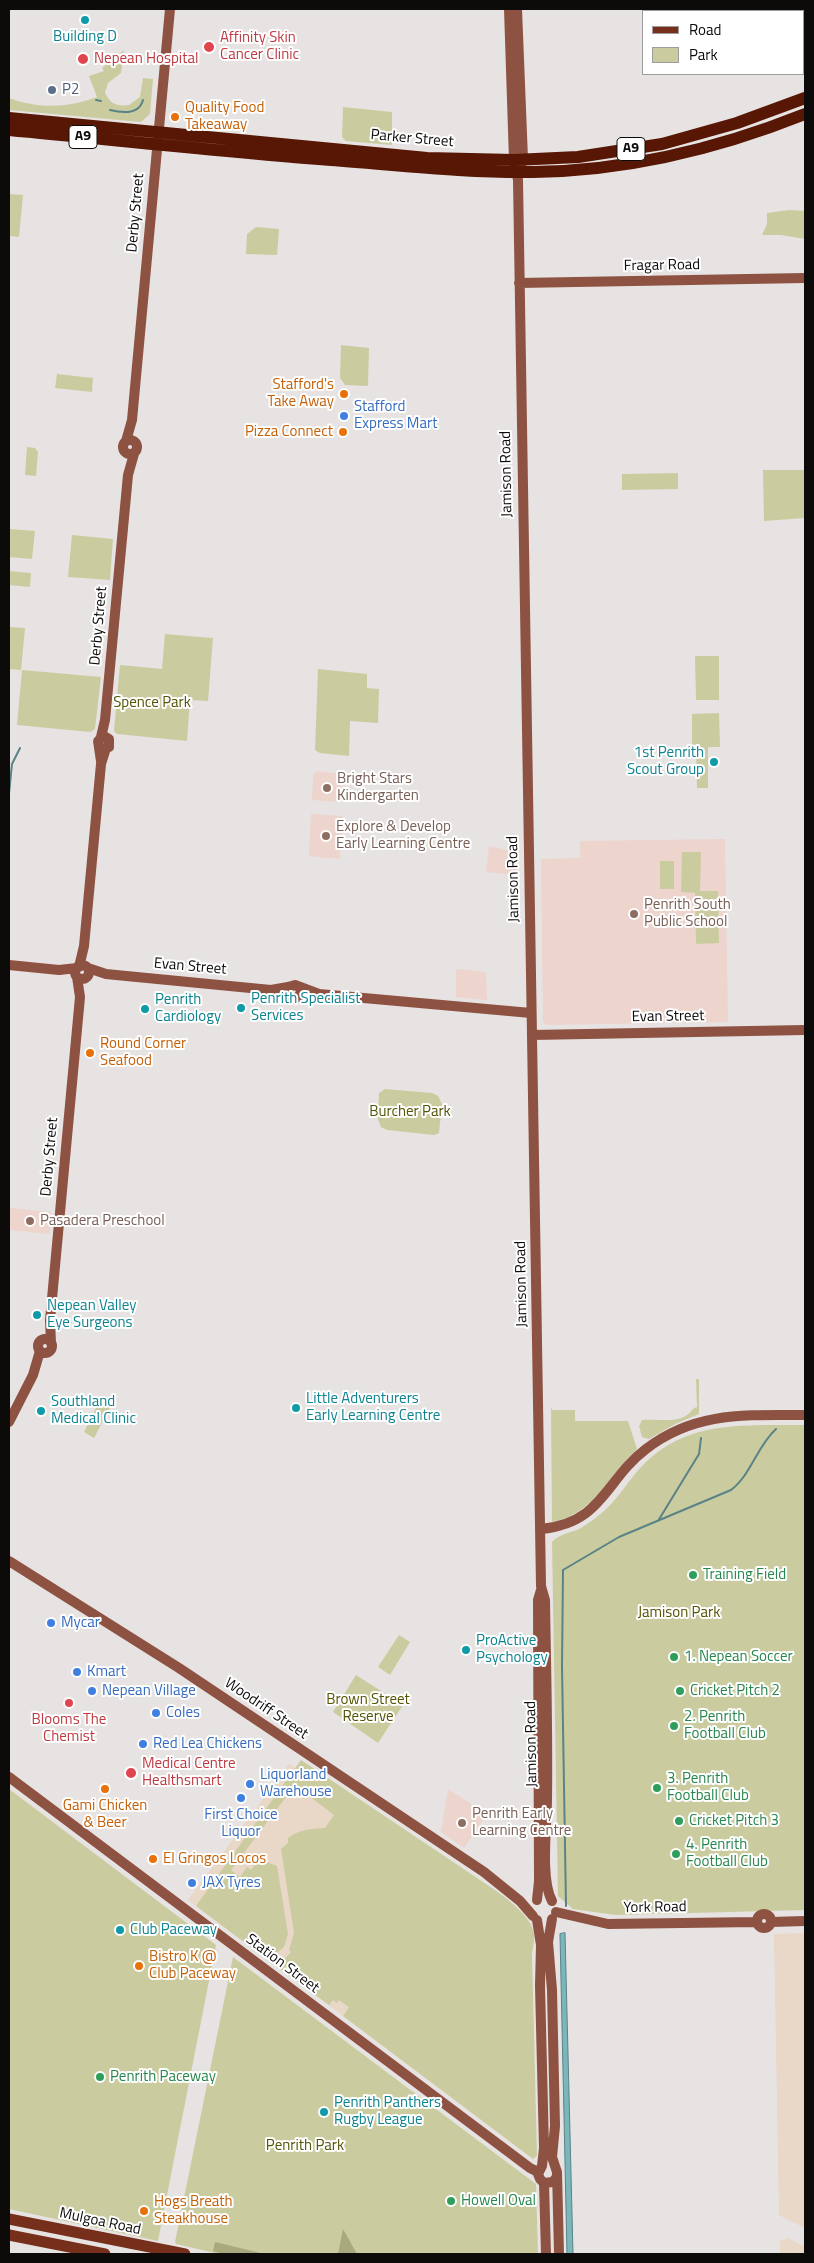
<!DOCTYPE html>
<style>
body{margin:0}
#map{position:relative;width:814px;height:2263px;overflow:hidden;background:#e7e3e2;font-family:"Titillium Web",sans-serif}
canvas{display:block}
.frame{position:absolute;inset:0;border:10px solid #0c0b0a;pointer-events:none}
.legend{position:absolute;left:642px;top:10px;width:162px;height:65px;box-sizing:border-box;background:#fff;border:1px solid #9e9d9d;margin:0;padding:6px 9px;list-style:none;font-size:15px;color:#0c0b0a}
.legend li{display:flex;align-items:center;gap:10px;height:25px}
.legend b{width:25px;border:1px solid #9e9d9d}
</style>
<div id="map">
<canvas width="814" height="2263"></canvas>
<div class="frame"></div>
<ul class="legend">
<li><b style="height:6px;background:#752f1b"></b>Road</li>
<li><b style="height:14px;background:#cacc9f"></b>Park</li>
</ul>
</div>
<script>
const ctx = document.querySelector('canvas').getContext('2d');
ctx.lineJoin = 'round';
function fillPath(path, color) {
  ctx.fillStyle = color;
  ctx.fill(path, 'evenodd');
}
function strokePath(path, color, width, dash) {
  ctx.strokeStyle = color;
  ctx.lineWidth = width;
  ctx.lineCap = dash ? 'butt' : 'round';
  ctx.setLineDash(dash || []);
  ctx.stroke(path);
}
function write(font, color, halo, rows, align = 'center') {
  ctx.font = font + ' "Titillium Web",sans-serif';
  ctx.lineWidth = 4;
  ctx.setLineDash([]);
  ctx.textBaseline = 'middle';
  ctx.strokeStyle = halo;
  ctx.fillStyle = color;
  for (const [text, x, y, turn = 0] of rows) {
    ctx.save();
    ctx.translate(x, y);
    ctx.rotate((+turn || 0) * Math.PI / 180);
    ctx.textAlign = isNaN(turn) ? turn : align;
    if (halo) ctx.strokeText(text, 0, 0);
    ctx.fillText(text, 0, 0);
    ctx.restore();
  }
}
const industrial = new Path2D(`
 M289,1764L447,1869L343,2016L188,1900Z
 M805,1933V2228L779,2215L774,1934Z
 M788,2238L805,2247V2254H780V2241Z`);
const education = new Path2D(`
 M318,771L342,774L341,802L312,800L313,775Z
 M311,814L342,816L340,859L309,856Z
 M725,839L728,1022L547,1025L543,1022L541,859L580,858V841Z
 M489,846L516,852L517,875L486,872Z
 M456,969L486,972L487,1000L456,997Z
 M9,1208L51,1212L50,1234L9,1230Z
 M448,1789L487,1814L464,1848L441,1832Z`);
const green = new Path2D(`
 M124,50L121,73L108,83L105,92C109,103 117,107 129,105L140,97L143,78L153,79L150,114L141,122L9,110V98C38,109 68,108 97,97L89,76L104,71L102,68Z
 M343,107L392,112V145L346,141L342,137Z
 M9,194L23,195L19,237L9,236Z
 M789,210L805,211V239L781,235H762L767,224V213Z
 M256,227L279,229L277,255L246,254L247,234Z
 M341,345L369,348L368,386L345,385L340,378Z
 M57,374L93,378L92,392L55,388Z
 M27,447L35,448L38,452L36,476L25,475Z
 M763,470H805V518L764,521Z
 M678,473V489L622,490V474Z
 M9,529L35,531L32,559L9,557Z
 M72,535L113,539L110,580L68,577Z
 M9,571L31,573L30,587L9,585Z
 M9,627L25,628L21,670L9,669Z
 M165,634L213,638L208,701L190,700L187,741L117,734L114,731L120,665L162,669Z
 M695,656H719V700H696Z
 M318,669L367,674V688L379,689L378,723L350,721L349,756L320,753L315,750Z
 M22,670L101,677L95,729L90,732L17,725Z
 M719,713L720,747H708V788H697L696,747H692V714Z
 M682,852H701L700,891H718L719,943L696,944L695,893L681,892Z
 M660,861H674V889H660Z
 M385,1089L432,1093L438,1096L442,1104L439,1133L434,1135L387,1130L381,1127L378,1119L379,1093Z
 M696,1379H699V1414L675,1424L649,1439L642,1437L639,1426L642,1420C664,1418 680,1426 694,1408L697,1407Z
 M102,1396L113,1402L94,1438L84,1432Z
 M551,1408L553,1410H575V1421H628L637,1449C611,1475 592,1515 552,1522Z
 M805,1425V1910L615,1915L573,1909L558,1896L552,1542C559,1534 570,1533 579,1529C588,1524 596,1518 604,1511C620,1497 630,1477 646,1462C691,1419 748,1426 805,1425Z
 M399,1635L410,1642L390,1675L378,1667Z
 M356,1675L403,1705L378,1743L333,1712Z
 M301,1760L492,1888C506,1898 531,1915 534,1934C535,1940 533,1947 532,1954L537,2156L533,2159L343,2016L349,2007L339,2000L337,2003L333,2000L329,2005L277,1967L291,1952L289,1950L294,1933L281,1849L288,1843V1838C299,1829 312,1829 325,1828L334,1815L295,1785L231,1870L240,1877L247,1867L251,1870L259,1859L277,1866L288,1934L284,1947L268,1960L196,1906Z
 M9,1789L216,1945L158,2241L9,2209Z
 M233,1957L536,2184L538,2254H219L176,2244L175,2242Z`);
const forest = new Path2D(`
 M343,2229L357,2254H338Z
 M215,2242L265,2254H223L213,2251Z`);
const water = new Path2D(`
 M565,1933L573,2254H567L560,1934Z`);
const stream = new Path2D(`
 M96,100L101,101
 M110,110C122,113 139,115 143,100
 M9,794L12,764L20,748
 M658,1521L699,1454L701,1438
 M566,1906L562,1666L563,1570L619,1537L731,1490C751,1475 757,1446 776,1429`);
const secondary = new Path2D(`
 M509,9L514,160L518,180L541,1586L545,1600C546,1667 548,1733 547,1799C547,1826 540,1879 552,1901
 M517,9L523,159L521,165
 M519,283L805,278
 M123 447a7 7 0 1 1 14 0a7 7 0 1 1-14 0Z
 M126,441L132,420L170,9
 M101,737L105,720L128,475L134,454
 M99,746L103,749L109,747V739L104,736L98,741L101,761
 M9,965L59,970L77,968
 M75 972a7 7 0 1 1 14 0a7 7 0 1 1-14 0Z
 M79,967L84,946L101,764L106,748
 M88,968L106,974L116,975L271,990L288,987
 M300,988L301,993L298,997L293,999L288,996V987L295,985L319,994L531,1013
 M532,1035L805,1030
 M38 1346a7 7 0 1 1 14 0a7 7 0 1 1-14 0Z
 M51,1343L50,1320L80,997L77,977
 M9,1422L33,1375L40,1351
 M541,1529C603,1523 605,1480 646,1449C695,1411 747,1415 805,1415
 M9,1561L179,1668L484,1872L520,1901L533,1916
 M9,1777L530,2168L538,2172
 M537,1900L539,1881L538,1600L541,1590
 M556,1912L608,1924L757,1922
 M757 1921a7 7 0 1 1 14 0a7 7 0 1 1-14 0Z
 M552,1919L548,1942L552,1990L555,2126L552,2157L557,2172L559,2254
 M537,1920L541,1945L540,1986L544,2148L542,2166L538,2174L540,2179L544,2183L553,2182L556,2178
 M771,1922L805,1921
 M544,2183L546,2254`);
const primary = new Path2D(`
 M9,2219L185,2254
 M9,2235L105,2254`);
const highway = new Path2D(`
 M9,118L427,158L514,160L578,157L662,144L737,123L805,98
 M9,130C116,140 224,152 331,160C399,165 466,173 533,172C626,171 720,148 805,114`);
const markers = [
 [85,20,5,"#0f9aa8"],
 [209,47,6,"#e0444e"],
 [83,59,6,"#e0444e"],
 [52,90,5,"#5c6f8a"],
 [175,117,5,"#e8710a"],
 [344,394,5,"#e8710a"],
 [344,416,5,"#3f7fe0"],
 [343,432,5,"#e8710a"],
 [714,762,5,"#0f9aa8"],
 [327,788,5,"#8d6e63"],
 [326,836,5,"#8d6e63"],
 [634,914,5,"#8d6e63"],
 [241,1008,5,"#0f9aa8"],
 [145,1009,5,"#0f9aa8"],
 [90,1053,5,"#e8710a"],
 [30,1221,5,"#8d6e63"],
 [37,1315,5,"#0f9aa8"],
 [296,1408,5,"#0f9aa8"],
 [41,1411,5,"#0f9aa8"],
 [693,1575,5,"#2e9e5b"],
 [51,1623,5,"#3f7fe0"],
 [466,1650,5,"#0f9aa8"],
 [674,1657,5,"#2e9e5b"],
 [77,1672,5,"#3f7fe0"],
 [92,1691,5,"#3f7fe0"],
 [680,1691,5,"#2e9e5b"],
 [69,1703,5,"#e0444e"],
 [156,1713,5,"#3f7fe0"],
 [674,1726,5,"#2e9e5b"],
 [143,1744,5,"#3f7fe0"],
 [131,1773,6,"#e0444e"],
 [250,1784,5,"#3f7fe0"],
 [657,1788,5,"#2e9e5b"],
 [105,1789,5,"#e8710a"],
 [241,1798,5,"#3f7fe0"],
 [679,1821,5,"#2e9e5b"],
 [462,1823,5,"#8d6e63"],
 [676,1854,5,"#2e9e5b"],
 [153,1859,5,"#e8710a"],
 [192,1883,5,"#3f7fe0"],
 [120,1930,5,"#0f9aa8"],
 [139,1966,5,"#e8710a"],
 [100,2077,5,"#2e9e5b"],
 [324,2112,5,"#0f9aa8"],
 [451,2201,5,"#2e9e5b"],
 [144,2211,5,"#e8710a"]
];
const shields = [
 [83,137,28],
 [631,149,28]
];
const shieldNames = [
 ["A9",83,137],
 ["A9",631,149]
];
const cultureNames = [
 ["Building D",85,37,"center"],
 ["1st Penrith",704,753,"right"],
 ["Scout Group",704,770,"right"],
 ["Penrith Specialist",251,999],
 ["Services",251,1016],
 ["Penrith",155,1000],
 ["Cardiology",155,1017],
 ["Nepean Valley",47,1306],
 ["Eye Surgeons",47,1323],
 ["Little Adventurers",306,1399],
 ["Early Learning Centre",306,1416],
 ["Southland",51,1402],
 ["Medical Clinic",51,1419],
 ["ProActive",476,1641],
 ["Psychology",476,1658],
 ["Club Paceway",130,1930],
 ["Penrith Panthers",334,2103],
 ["Rugby League",334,2120]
];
const healthNames = [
 ["Affinity Skin",220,38],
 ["Cancer Clinic",220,55],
 ["Nepean Hospital",94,59],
 ["Blooms The",69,1720,"center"],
 ["Chemist",69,1737,"center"],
 ["Medical Centre",142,1764],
 ["Healthsmart",142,1781]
];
const serviceNames = [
 ["P2",62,90]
];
const foodNames = [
 ["Quality Food",185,108],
 ["Takeaway",185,125],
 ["Stafford's",334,385,"right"],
 ["Take Away",334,402,"right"],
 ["Pizza Connect",333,432,"right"],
 ["Round Corner",100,1044],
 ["Seafood",100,1061],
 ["Gami Chicken",105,1806,"center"],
 ["& Beer",105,1823,"center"],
 ["El Gringos Locos",163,1859],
 ["Bistro K @",149,1957],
 ["Club Paceway",149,1974],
 ["Hogs Breath",154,2202],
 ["Steakhouse",154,2219]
];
const streetNames = [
 ["Parker Street",412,139,5],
 ["Derby Street",136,213,-85],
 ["Fragar Road",662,266,-1],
 ["Jamison Road",507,474,-91],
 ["Derby Street",99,626,-85],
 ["Jamison Road",514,879,-91],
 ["Evan Street",190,967,5],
 ["Evan Street",668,1017,-1],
 ["Derby Street",50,1157,-85],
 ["Jamison Road",522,1284,-91],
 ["Woodriff Street",266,1709,34],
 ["Jamison Road",532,1744,-91],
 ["York Road",655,1908,-1],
 ["Station Street",282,1964,37],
 ["Mulgoa Road",100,2222,12]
];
const shopNames = [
 ["Stafford",354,407],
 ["Express Mart",354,424],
 ["Mycar",61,1623],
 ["Kmart",87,1672],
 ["Nepean Village",102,1691],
 ["Coles",166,1713],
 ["Red Lea Chickens",153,1744],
 ["Liquorland",260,1775],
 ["Warehouse",260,1792],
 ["First Choice",241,1815,"center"],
 ["Liquor",241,1832,"center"],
 ["JAX Tyres",202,1883]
];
const parkNames = [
 ["Spence Park",152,703],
 ["Burcher Park",410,1112],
 ["Jamison Park",679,1613],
 ["Brown Street",368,1700],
 ["Reserve",368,1717],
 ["Penrith Park",305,2146]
];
const educationNames = [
 ["Bright Stars",337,779],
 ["Kindergarten",337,796],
 ["Explore & Develop",336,827],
 ["Early Learning Centre",336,844],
 ["Penrith South",644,905],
 ["Public School",644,922],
 ["Pasadera Preschool",40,1221],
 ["Penrith Early",472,1814],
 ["Learning Centre",472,1831]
];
const leisureNames = [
 ["Training Field",703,1575],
 ["1. Nepean Soccer",684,1657],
 ["Cricket Pitch 2",690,1691],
 ["2. Penrith",684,1717],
 ["Football Club",684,1734],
 ["3. Penrith",667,1779],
 ["Football Club",667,1796],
 ["Cricket Pitch 3",689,1821],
 ["4. Penrith",686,1845],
 ["Football Club",686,1862],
 ["Penrith Paceway",110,2077],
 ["Howell Oval",461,2201]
];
fillPath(industrial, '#e9d7c7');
fillPath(education, '#edd4cc');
fillPath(green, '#cacc9f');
fillPath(forest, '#a8aa7d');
fillPath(water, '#7ab6bb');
strokePath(water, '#598386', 1);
strokePath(stream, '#598386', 2);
strokePath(secondary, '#8d5242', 10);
strokePath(primary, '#752f1b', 11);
strokePath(highway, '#571704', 12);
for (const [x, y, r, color] of markers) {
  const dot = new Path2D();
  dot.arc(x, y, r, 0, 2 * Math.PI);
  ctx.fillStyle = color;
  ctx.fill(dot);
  strokePath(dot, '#fff', 2);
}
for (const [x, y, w] of shields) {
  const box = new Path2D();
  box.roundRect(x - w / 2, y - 11.5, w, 23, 4);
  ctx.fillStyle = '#fff';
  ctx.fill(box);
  strokePath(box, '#0c0b0a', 1);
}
write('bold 14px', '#0c0b0a', null, shieldNames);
write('15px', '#0d838f', '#fff', cultureNames, 'left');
write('15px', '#be3a42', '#fff', healthNames, 'left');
write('15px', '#4e5e75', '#fff', serviceNames, 'left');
write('15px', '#c56008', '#fff', foodNames, 'left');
write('15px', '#0c0b0a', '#fff', streetNames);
write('15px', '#366cbe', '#fff', shopNames, 'left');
write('15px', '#545405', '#fff', parkNames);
write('15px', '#785e54', '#fff', educationNames, 'left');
write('15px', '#27864d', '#fff', leisureNames, 'left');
</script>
